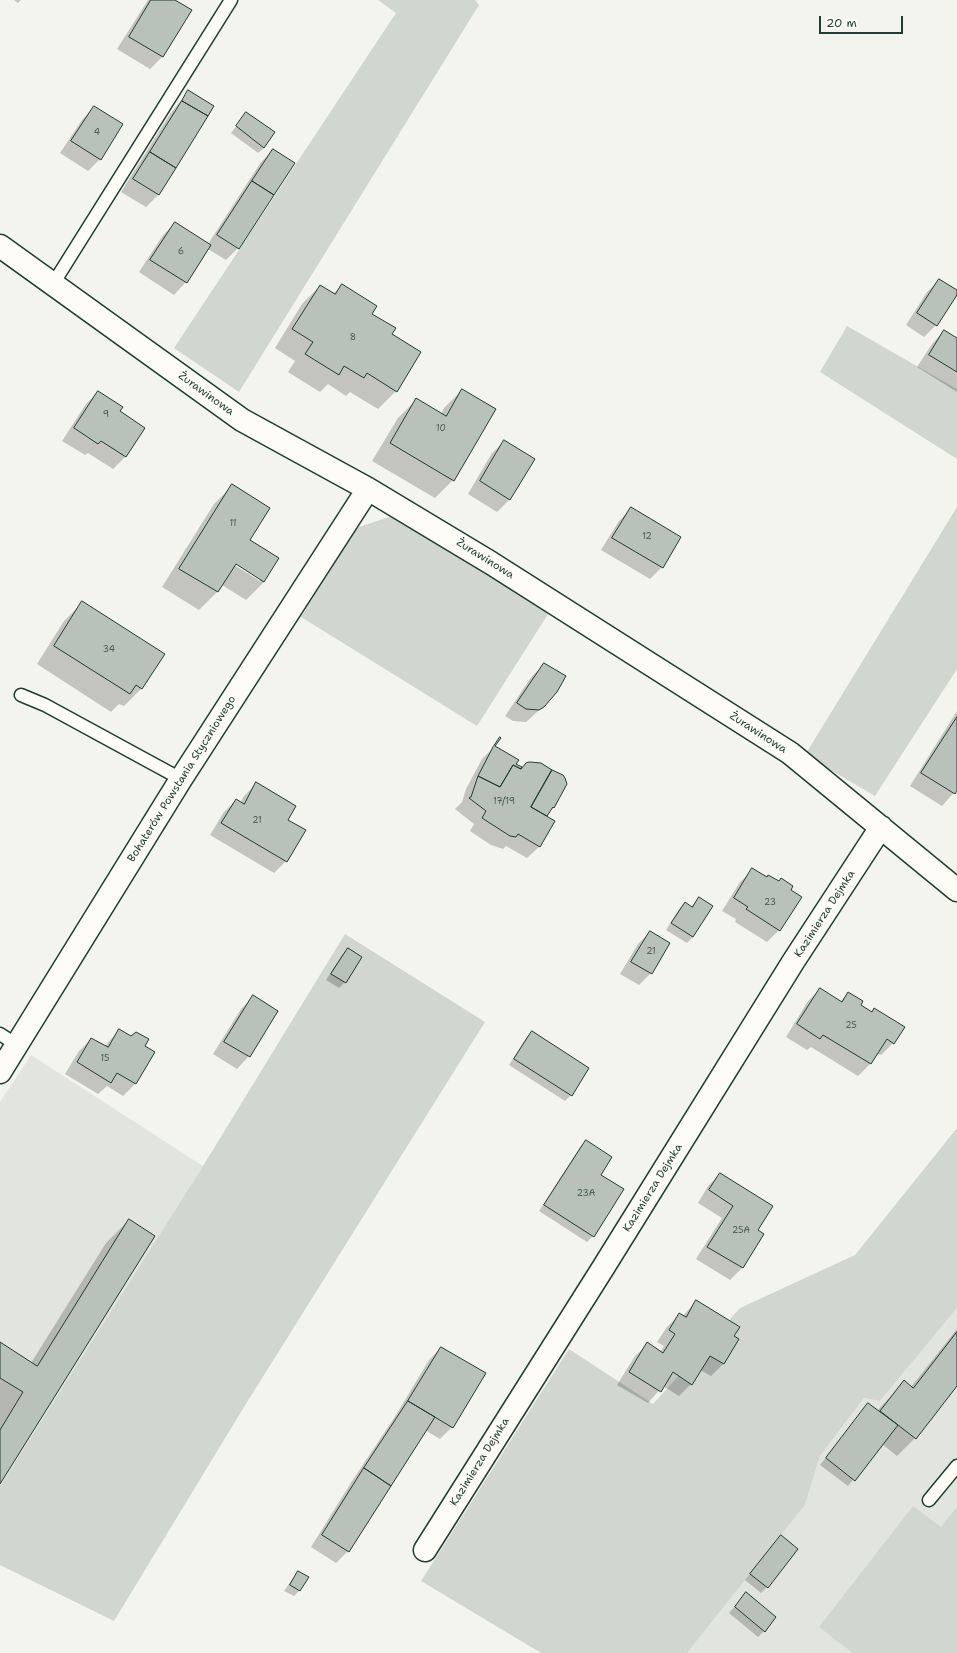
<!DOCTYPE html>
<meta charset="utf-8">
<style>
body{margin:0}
#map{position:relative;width:957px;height:1653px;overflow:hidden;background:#f4f4ef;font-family:"Shantell Sans",sans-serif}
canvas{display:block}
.scale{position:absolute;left:819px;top:16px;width:84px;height:18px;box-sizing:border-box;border:2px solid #1f3d34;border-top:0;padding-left:5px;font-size:12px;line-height:14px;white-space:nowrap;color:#1f3d34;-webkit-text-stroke:3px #fdfcf7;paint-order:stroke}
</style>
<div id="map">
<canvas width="957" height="1653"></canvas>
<div class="scale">20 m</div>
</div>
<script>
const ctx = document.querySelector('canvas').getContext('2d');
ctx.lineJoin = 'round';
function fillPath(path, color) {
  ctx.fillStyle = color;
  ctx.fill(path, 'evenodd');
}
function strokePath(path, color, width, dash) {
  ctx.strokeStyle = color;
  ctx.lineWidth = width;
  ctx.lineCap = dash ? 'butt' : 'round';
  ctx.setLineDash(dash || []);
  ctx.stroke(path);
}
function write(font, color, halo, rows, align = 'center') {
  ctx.font = font + ' "Shantell Sans",sans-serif';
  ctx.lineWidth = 3;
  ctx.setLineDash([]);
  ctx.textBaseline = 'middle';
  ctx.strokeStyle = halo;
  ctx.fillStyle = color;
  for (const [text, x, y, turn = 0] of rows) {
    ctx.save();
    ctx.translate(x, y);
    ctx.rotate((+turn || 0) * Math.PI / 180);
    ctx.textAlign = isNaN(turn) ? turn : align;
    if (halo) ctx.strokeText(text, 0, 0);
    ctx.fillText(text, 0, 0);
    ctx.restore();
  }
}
const built = new Path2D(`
 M31,1055L203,1166L0,1486V1102Z
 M957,1308V1653H687L805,1505L820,1456L864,1398L880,1401Z`);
const green = new Path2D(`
 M378,0H475L479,5L239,392L174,348L396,13Z
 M847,326L957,389V459L820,372Z
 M957,507V669L875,796L805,755Z
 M392,516L550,611L477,726L301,617L356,528Z
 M345,934L485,1022L244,1407L114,1621L0,1565V1486L203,1166Z
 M957,1128V1308L880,1401L864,1398L820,1456L805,1505L687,1653H541L421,1581L569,1349L653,1404L740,1308L855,1255Z
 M913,1506L941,1527L957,1507V1653H853L819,1627Z`);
const shadow = new Path2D(`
 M14,0H21L18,3Z
 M148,0H173L162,57L150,69L117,49Z
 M188,92L159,194L146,207L121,192L170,114Z
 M94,107L100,159L88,171L60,153L82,120Z
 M246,113L264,148L258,153L231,133Z
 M273,150L238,248L226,260L208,249L186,282L174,295L139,272L163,235L175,223L208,244L261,162Z
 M939,280L957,291V293L936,325L924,337L906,325L927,292Z
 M342,285L391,335L396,391L378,409L350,392L346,396L328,384L320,392L288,372L295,361L275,348L302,304L320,286L333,294Z
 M944,331L957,339V392L917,367L932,344Z
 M462,390L453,480L435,498L372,461L398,418L416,400L441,414L444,408Z
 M98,392L119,411L144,428L125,457L113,469L88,453L85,455L62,441L86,404Z
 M505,441L510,499L497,512L468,494L492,453Z
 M232,486L249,541L264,582L246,600L222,585L217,592L199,610L162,587L214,504ZM232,561L260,579V581L231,563Z
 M631,508L662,567L650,579L601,550L619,521Z
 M82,603L142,688L124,706L119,704L111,712L37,664L64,621Z
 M545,664L549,701L526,722L513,721L505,716L532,676Z
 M957,711V789L942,806L910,786Z
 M494,747L522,768L553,807L545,816L540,846L527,858L506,846L503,849L491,845L470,831L474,824L455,809L462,802L466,789L482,759Z
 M256,784L287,820L286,861L274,873L210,835L224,812L236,800L240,803L244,796Z
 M753,870L766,878L779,930L767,942L735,922L736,919L722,911L740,882Z
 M699,898L711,907L693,937L687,943L666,930L679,909L685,903L691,907Z
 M650,932L651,973L639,985L620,974L638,944Z
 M348,949L345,982L339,988L326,980L342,955Z
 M820,989L840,1002L848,993L893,1043L881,1055L877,1053L870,1064L858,1076L811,1047L807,1050L786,1037L808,1001Z
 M253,997L249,1056L237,1069L213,1054L241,1009Z
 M119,1030L154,1052L135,1084L123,1096L107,1086L98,1094L65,1074L79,1051L91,1039L105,1046Z
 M532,1032L571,1095L565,1101L509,1065L526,1038Z
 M586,1141L599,1175L593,1236L587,1242L539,1211L580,1147Z
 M720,1174L756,1231L763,1235L742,1268L730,1280L696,1259L722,1218L698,1203L708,1186Z
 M129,1220L0,1482V1344L31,1363L106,1243Z
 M696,1301L737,1339L723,1364L711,1376L700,1370L691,1384L679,1396L663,1386L648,1403L617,1385L635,1356L648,1344L660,1352L664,1346L657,1342L667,1327L679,1315L682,1317Z
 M957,1329V1385L915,1438L897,1456L882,1444L848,1486L820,1465L868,1404L877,1411L904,1382L911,1387Z
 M441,1348L452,1427L440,1439L425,1430L348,1551L336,1563L311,1547L352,1481L396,1415L429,1360Z
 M775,1543L767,1587L761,1593L745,1580Z
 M298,1572L300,1590L294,1596L284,1591L293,1578Z
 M746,1594L764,1631L758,1637L729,1613Z`);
const building = new Path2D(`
 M151,0H175L192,10L163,57L129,37Z
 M188,90L214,106L208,116L182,101Z
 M182,101L208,116L176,168L150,152Z
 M94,106L123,124L101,160L71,141Z
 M246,112L275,132L264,148L236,126Z
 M273,149L295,163L274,195L252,181Z
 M150,152L176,168L159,195L133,179Z
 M252,181L274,195L239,249L217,235Z
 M175,222L211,245L187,283L150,260Z
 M939,279L957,290V295L937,326L917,313Z
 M342,284L377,306L372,314L396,328L392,334L421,352L397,392L367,373L364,378L344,366L339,375L305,354L313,342L292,329L320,285L335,294Z
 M944,330L957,338V372L929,355Z
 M462,389L496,409L454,481L390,443L416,398L446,416Z
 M98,391L123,407L120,411L145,428L126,457L101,441L98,444L74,428Z
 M504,440L535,459L510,500L480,481Z
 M232,484L270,508L250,540L279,558L264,582L236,564L218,592L179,569Z
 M631,507L681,537L663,568L612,538Z
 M82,601L165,654L142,689L136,685L130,694L54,646Z
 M544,663L566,676L557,692L544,707L539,710L526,709L517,703Z
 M957,717V791L955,794L921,773Z
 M500,737L501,738L495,746L519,760L516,764L522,767L521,769L513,765L500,787L478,776L493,747Z
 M530,762L541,763L552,770L531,807L555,821L540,847L518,834L516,837L510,836L482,818L486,811L469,798L471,797L478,776L500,787L513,765L521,769L526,763Z
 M552,770L563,775L565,778L567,784L554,808L553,807L547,816L531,807Z
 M256,782L296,806L288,820L306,830L287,862L221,823L236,799L244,804Z
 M752,868L767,877L768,875L779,881L781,878L793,886L791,890L802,897L780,931L746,909L748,907L734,898Z
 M699,897L713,906L693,937L671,923L685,902L692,907Z
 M650,931L670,943L652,974L631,962Z
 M348,948L362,957L346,983L331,974Z
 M820,988L842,1002L848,992L863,1001L861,1005L872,1012L874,1008L905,1027L894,1044L887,1039L871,1064L823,1035L820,1039L797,1024Z
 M253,995L278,1011L250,1057L224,1042Z
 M119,1029L131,1036L136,1032L149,1039L145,1046L155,1052L136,1084L117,1073L111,1083L77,1062L91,1038L108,1047Z
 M532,1031L589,1068L572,1096L514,1059Z
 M586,1140L612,1157L601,1175L624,1189L594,1237L544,1205Z
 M720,1173L773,1206L758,1230L764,1234L743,1268L707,1247L733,1206L709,1190Z
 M129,1219L155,1236L0,1484V1430L23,1392L0,1378V1342L37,1366Z
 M696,1300L740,1327L734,1336L739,1339L724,1364L710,1356L692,1385L673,1372L661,1392L629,1372L647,1342L663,1353L675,1334L669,1330L679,1313L686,1317Z
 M957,1332V1386L916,1439L880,1411L904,1380L913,1388Z
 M441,1347L486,1373L453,1428L408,1401Z
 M408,1401L435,1417L391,1486L364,1468Z
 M868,1403L898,1425L855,1481L826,1458Z
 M364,1468L391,1486L349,1552L322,1535Z
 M781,1535L798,1549L768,1588L750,1574Z
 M298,1571L309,1577L300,1591L290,1585Z
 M746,1592L776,1617L765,1632L735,1607Z`);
const service = new Path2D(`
 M53,284L231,0
 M21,695L45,705L181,779
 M0,1034L17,1045
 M929,1500L957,1466`);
const minor = new Path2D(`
 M0,246L242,420L368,489L491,563L790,753L957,890
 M0,1072L181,779L368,489
 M425,1550L603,1268L793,962L881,827`);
const numberNames = [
 ["4",97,133],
 ["6",181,252],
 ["8",353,338],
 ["9",106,415],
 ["10",441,429],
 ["11",233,524],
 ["12",647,537],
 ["34",109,650],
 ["17/19",504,802],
 ["21",257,821],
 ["23",770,903],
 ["21",651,952],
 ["25",851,1026],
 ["15",105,1059],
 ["23A",586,1194],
 ["25A",741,1231]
];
const streetNames = [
 ["Żurawinowa",206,394,36],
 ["Żurawinowa",485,559,32],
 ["Żurawinowa",758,733,33],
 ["Bohaterów Powstania Styczniowego",182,779,-58],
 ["Kazimierza Dejmka",825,914,-57],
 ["Kazimierza Dejmka",653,1188,-58],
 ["Kazimierza Dejmka",480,1462,-58]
];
fillPath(built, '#e2e5df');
fillPath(green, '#d1d6d1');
fillPath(shadow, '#0003');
fillPath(building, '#b9c1bb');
strokePath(building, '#1f3d34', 1);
strokePath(service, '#1f3d34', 15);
strokePath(minor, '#1f3d34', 25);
strokePath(service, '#fdfcf7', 12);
strokePath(minor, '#fdfcf7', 22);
write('9px', '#465e56', null, numberNames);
write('11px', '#1f3d34', '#fdfcf7', streetNames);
</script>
